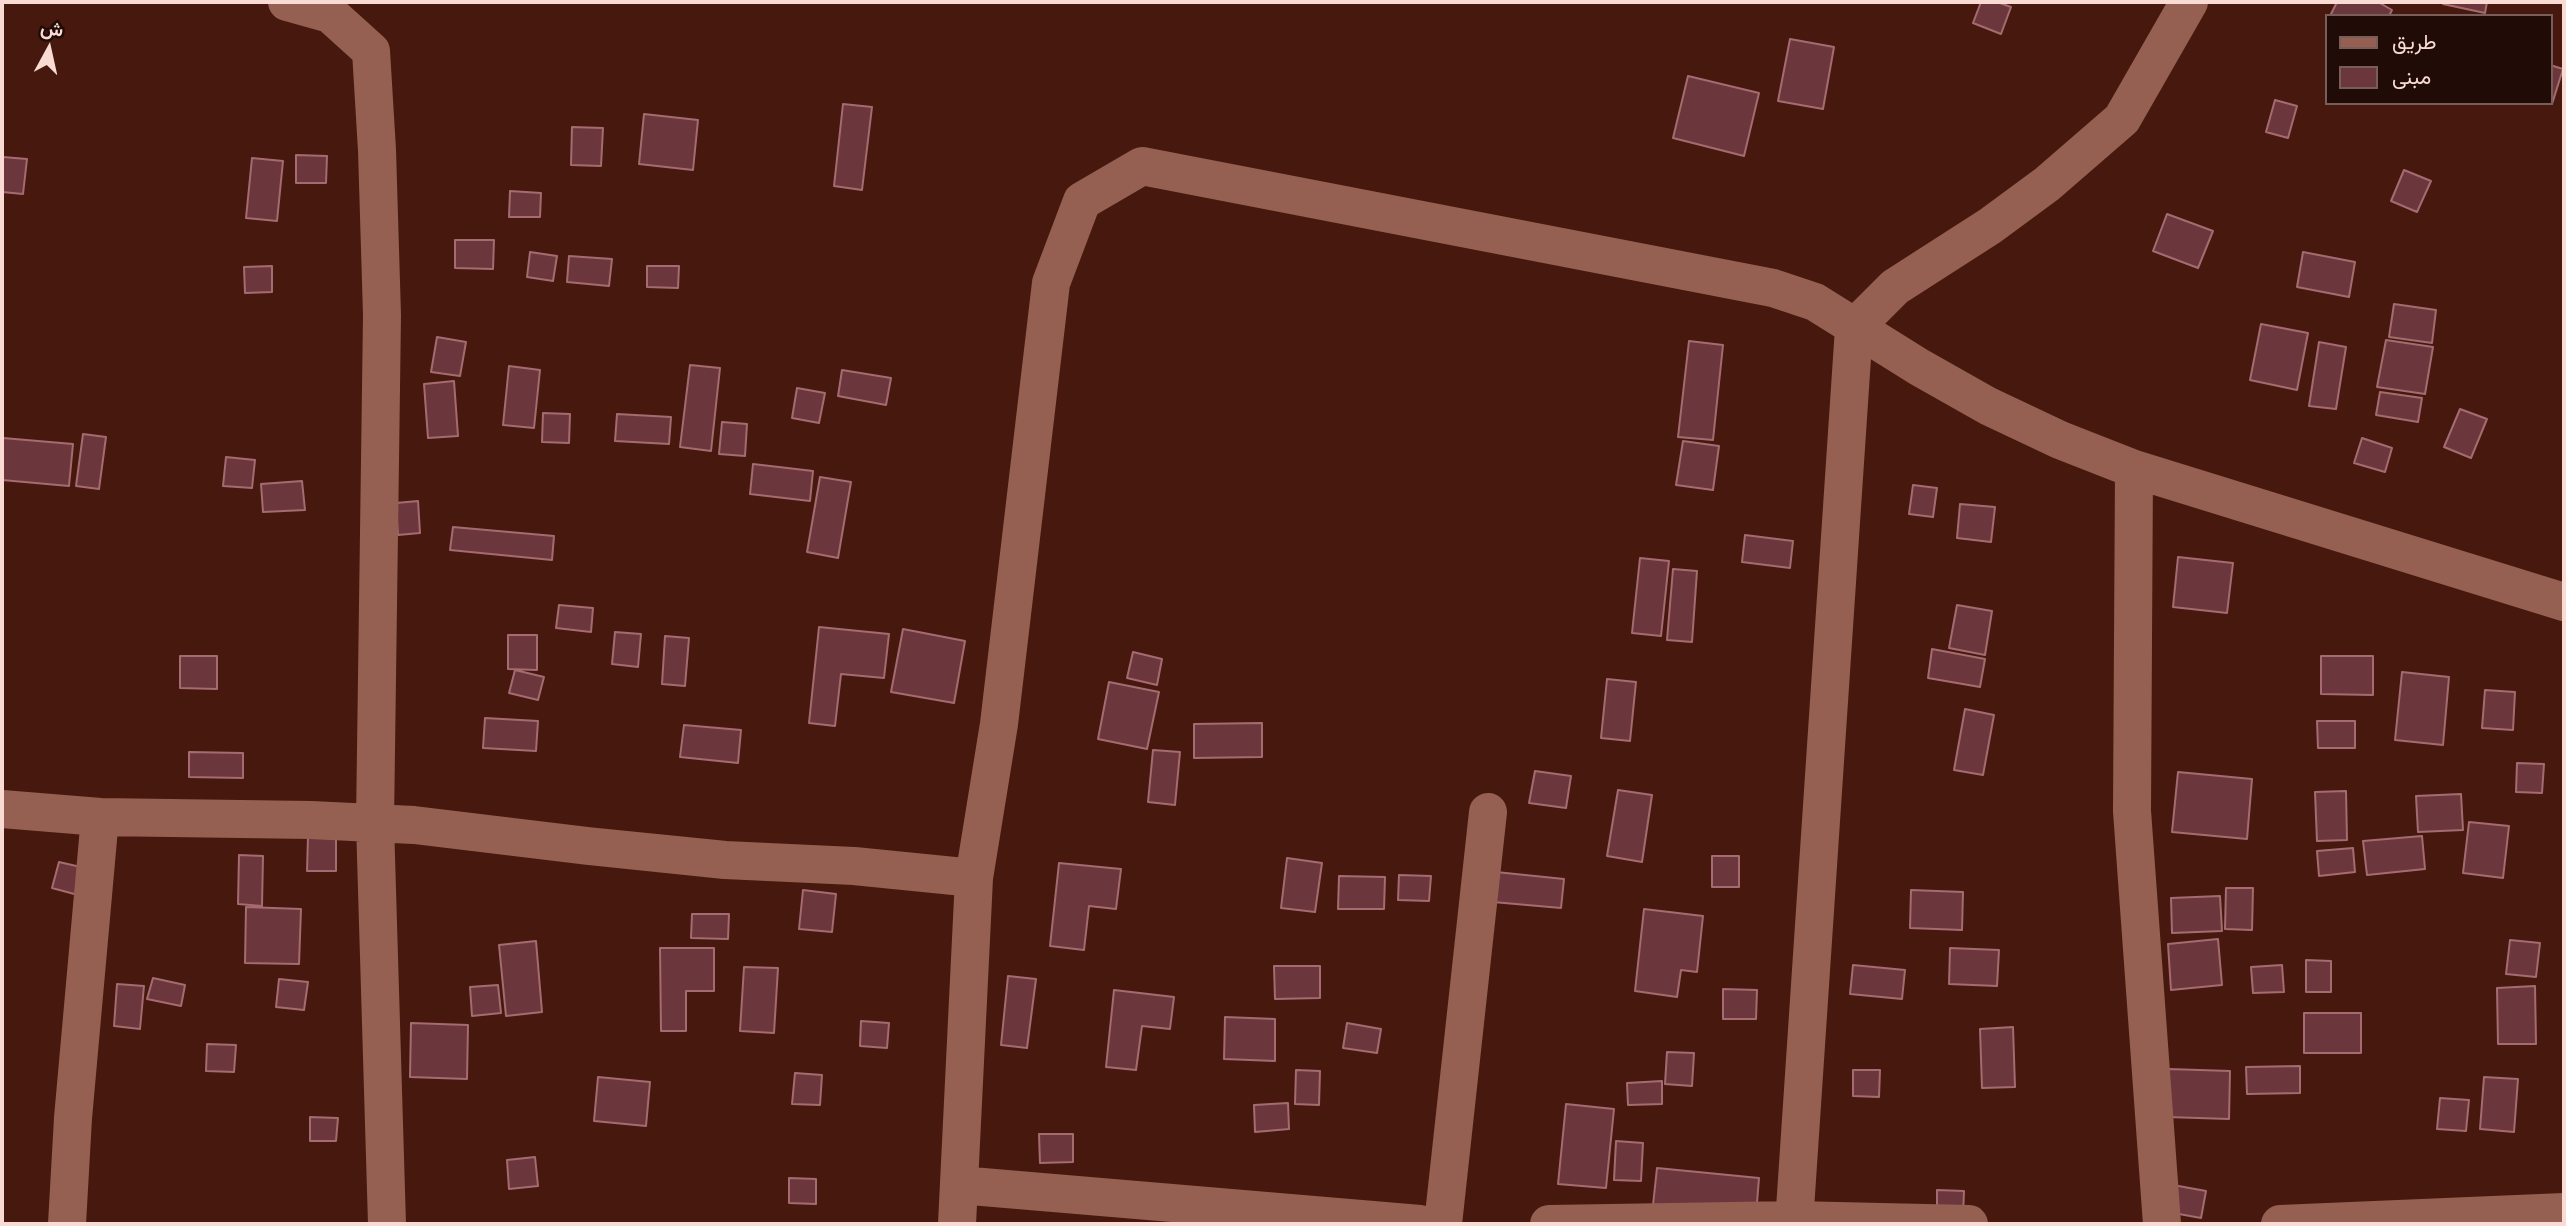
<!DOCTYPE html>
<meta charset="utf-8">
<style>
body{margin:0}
#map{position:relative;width:2566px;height:1226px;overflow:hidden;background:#47190e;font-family:"Titillium Web",Vazirmatn,sans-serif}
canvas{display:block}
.frame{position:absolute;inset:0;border:4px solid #fadbd3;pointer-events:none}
.legend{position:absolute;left:2325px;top:14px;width:228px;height:91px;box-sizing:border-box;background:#200b07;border:2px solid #775e59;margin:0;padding:9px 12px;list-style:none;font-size:21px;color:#fadbd3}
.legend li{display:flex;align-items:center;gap:14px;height:35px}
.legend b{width:35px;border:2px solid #775e59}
.north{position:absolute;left:14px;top:14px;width:70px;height:70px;-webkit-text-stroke:5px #200b07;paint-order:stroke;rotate:8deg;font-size:19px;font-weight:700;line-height:28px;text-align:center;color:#fadbd3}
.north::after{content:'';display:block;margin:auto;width:24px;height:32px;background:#fadbd3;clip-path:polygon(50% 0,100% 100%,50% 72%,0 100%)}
</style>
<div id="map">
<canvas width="2566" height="1226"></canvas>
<div class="frame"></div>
<ul class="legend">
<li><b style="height:9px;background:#956052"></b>طريق</li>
<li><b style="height:19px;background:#6b373c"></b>مبنى</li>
</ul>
<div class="north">ش</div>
</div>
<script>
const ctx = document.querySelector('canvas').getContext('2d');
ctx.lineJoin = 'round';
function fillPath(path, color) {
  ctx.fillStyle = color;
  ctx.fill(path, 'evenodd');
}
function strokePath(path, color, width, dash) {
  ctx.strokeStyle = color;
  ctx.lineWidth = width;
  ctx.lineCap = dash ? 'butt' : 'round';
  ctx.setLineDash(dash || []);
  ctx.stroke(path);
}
const building = new Path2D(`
 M1981,2H1997L2011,7L2001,34L1973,23Z
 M2337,2H2378L2392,10L2389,16H2330Z
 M2443,2H2487L2485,13L2443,4Z
 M1790,39L1834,47L1823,109L1778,101Z
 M2550,65L2563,69L2552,104L2549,103Z
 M1688,76L1759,93L1744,156L1673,138Z
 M2275,100L2297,106L2288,138L2266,132Z
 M843,104L872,107L862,190L834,186Z
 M644,114L698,120L693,170L639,164Z
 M572,127L603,128L601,166L571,165Z
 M296,155L327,156L326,183H296Z
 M3,157L27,159L23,194L2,192Z
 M252,158L283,161L277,221L246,218Z
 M2404,170L2431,181L2417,212L2391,201Z
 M510,191L541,193L540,217H509Z
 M2167,214L2213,231L2198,268L2153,251Z
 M455,240H494L493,269L455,268Z
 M530,252L557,256L553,281L527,277Z
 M2303,252L2355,262L2349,297L2297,287Z
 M569,256L612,259L609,286L567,282Z
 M272,266V292L245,293L244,267Z
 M647,266H679L678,288L647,287Z
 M2394,304L2436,310L2432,343L2389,337Z
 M2261,324L2308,333L2297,390L2250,380Z
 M437,337L466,342L460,376L431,372Z
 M2386,340L2433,347L2425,394L2377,387Z
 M1689,341L1723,345L1713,440L1678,437Z
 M2319,342L2346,347L2336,409L2309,406Z
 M690,365L720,368L711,451L680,447Z
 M509,366L540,370L534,428L503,425Z
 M842,370L891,378L886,405L838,396Z
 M454,381L458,436L428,438L424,384Z
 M797,388L825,393L819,423L792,418Z
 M2380,392L2422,398L2418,422L2376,415Z
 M2460,409L2487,419L2471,458L2444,447Z
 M543,413L570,414L569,443L542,442Z
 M617,414L671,417L669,444L615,441Z
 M722,422L747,424L745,456L719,454Z
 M83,434L106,437L99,489L76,486Z
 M3,438L73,444L69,486L2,480Z
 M2362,438L2392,448L2385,472L2354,463Z
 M1683,441L1719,446L1713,490L1676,485Z
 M226,457L255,460L252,488L223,486Z
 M753,464L813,471L810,501L750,494Z
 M820,477L851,482L838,558L807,552Z
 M302,481L305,510L263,512L261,484Z
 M1913,485L1937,488L1933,517L1909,514Z
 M418,501L420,533L398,535L396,503Z
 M1960,504L1995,507L1991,542L1957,538Z
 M453,527L554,536L552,560L450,550Z
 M1745,535L1793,541L1790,568L1742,562Z
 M2178,557L2233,563L2227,613L2173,607Z
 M1640,558L1669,561L1661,636L1632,633Z
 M1673,569L1697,571L1692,642L1667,640Z
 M559,605L593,608L591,632L556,628Z
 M1957,605L1992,611L1985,655L1949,648Z
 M819,627L889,634L884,678L841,674L835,726L809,723Z
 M903,629L965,641L954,703L891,692Z
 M615,632L641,634L638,667L612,664Z
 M508,635H537V670L508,669Z
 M665,636L689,638L685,686L662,684Z
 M1932,649L1985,659L1980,687L1928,678Z
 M1133,652L1162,659L1157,685L1127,678Z
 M180,656H217V689L180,688Z
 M2321,656H2373V695L2321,694Z
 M515,670L544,677L538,700L509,693Z
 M2402,672L2449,677L2443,745L2395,740Z
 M1607,679L1636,682L1630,741L1601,738Z
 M1109,682L1159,692L1147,749L1098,739Z
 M2485,690L2515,692L2513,730L2482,728Z
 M1965,709L1994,715L1983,775L1954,770Z
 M485,718L538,721L536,751L483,748Z
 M2317,721H2355V748H2318Z
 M1262,723V757L1194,758V724Z
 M684,725L741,730L738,763L680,757Z
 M1153,750L1180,752L1175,805L1148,802Z
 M189,752L243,753V778L189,777Z
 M2517,763L2544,764L2542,793L2516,792Z
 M1535,771L1571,776L1566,808L1529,803Z
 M2178,772L2252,779L2247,839L2172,832Z
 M1618,790L1652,795L1642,862L1607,856Z
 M2346,791L2347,840L2317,841L2315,792Z
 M2461,794L2463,830L2418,832L2416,796Z
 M2469,822L2509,826L2503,878L2463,873Z
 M308,836L336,837V871H307Z
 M2422,836L2425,869L2367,875L2363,841Z
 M2353,848L2355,872L2319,876L2317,851Z
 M239,855L263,856L262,906L238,904Z
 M1712,856H1739V887H1712Z
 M1287,858L1322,863L1315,912L1281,908Z
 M59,862L85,868L78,895L52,888Z
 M1059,863L1121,869L1116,909L1089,906L1084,950L1050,946Z
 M1496,872L1564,879L1561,908L1493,902Z
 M1399,875L1431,876L1429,901L1398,900Z
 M1339,876L1385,877L1384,909H1338Z
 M2226,888H2253L2252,930L2225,929Z
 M803,890L836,894L832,932L799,929Z
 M1911,890L1963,892L1962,930L1910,928Z
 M2220,896L2222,931L2172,933L2171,898Z
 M246,907L301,909L299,964L245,963Z
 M1644,909L1703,916L1697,972L1681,970L1677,997L1635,991Z
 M692,914H729L728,939L691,938Z
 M2218,939L2222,985L2171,990L2168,944Z
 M2510,940L2540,943L2536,977L2506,974Z
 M536,941L542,1012L506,1016L499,945Z
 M660,948H714V991H686V1031H661Z
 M1950,948L1999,950L1997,986L1949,984Z
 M2306,960L2331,961V992H2306Z
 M1853,965L1905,970L1902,999L1850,994Z
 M2282,965L2284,992L2253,993L2251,967Z
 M1274,966H1320V998L1275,999Z
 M744,967L778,968L774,1033L740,1031Z
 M1008,976L1036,979L1027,1048L1001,1045Z
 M153,978L185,985L181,1006L147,999Z
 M279,979L308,982L304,1010L276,1007Z
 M117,984L144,986L140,1029L114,1026Z
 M498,985L501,1013L472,1016L470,987Z
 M2535,986L2536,1044H2498L2497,988Z
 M1723,989L1757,990L1756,1019H1723Z
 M1114,990L1174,997L1170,1029L1142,1026L1136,1070L1106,1067Z
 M2304,1013H2361V1053H2304Z
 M1225,1017L1275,1019V1061L1224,1059Z
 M861,1021L889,1023L887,1048L860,1046Z
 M411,1023L468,1025L467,1079L410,1077Z
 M1347,1023L1381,1029L1377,1053L1343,1048Z
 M2013,1027L2015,1087L1982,1088L1980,1029Z
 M207,1044L236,1045L234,1072L206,1071Z
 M1667,1052L1694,1053L1692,1086L1665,1084Z
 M2300,1066V1093L2247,1094L2246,1067Z
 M2169,1069L2230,1071L2229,1119L2167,1117Z
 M1296,1070L1320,1071L1319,1105L1295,1104Z
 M1853,1070H1880L1879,1097L1853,1096Z
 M795,1073L822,1075L820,1105L792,1104Z
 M598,1077L650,1082L646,1126L594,1121Z
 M2484,1077L2518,1079L2514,1132L2480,1129Z
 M1662,1081V1104L1628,1105L1627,1083Z
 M2440,1098L2469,1100L2466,1131L2437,1129Z
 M1288,1103L1289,1129L1255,1132L1254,1105Z
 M1566,1104L1614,1109L1606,1188L1558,1184Z
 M310,1117L338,1118L336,1141H310Z
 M1039,1134H1073V1162L1040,1163Z
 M1616,1141L1643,1143L1641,1181L1614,1180Z
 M535,1157L538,1186L509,1189L507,1160Z
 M1657,1168L1759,1178L1756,1215L1653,1205Z
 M789,1178L816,1179V1204L789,1203Z
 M2173,1185L2206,1191L2201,1218L2168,1212Z
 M1937,1190L1964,1191L1963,1217H1937Z`);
const street = new Path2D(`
 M287,2L330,14L371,51L377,150L382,315L375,823L387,1224
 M2134,469L2132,811L2162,1224
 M2,809L100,817L311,820L414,825L588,846L725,860L854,866L974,878
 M959,1185L1420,1224
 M67,1224L73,1118L100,817
 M957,1224L974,878L999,724L1051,283L1082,201L1142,166L1773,288L1815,302L1919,367L1988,406L2060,440L2134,469L2564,602
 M1443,1224L1488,812
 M1549,1224L1794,1220L1969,1224
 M1794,1224L1854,328L1895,287L1990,226L2047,184L2122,119L2189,2
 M2280,1224L2564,1212`);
fillPath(building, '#6b373c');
strokePath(building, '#a56b70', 2);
strokePath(street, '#956052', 38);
</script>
